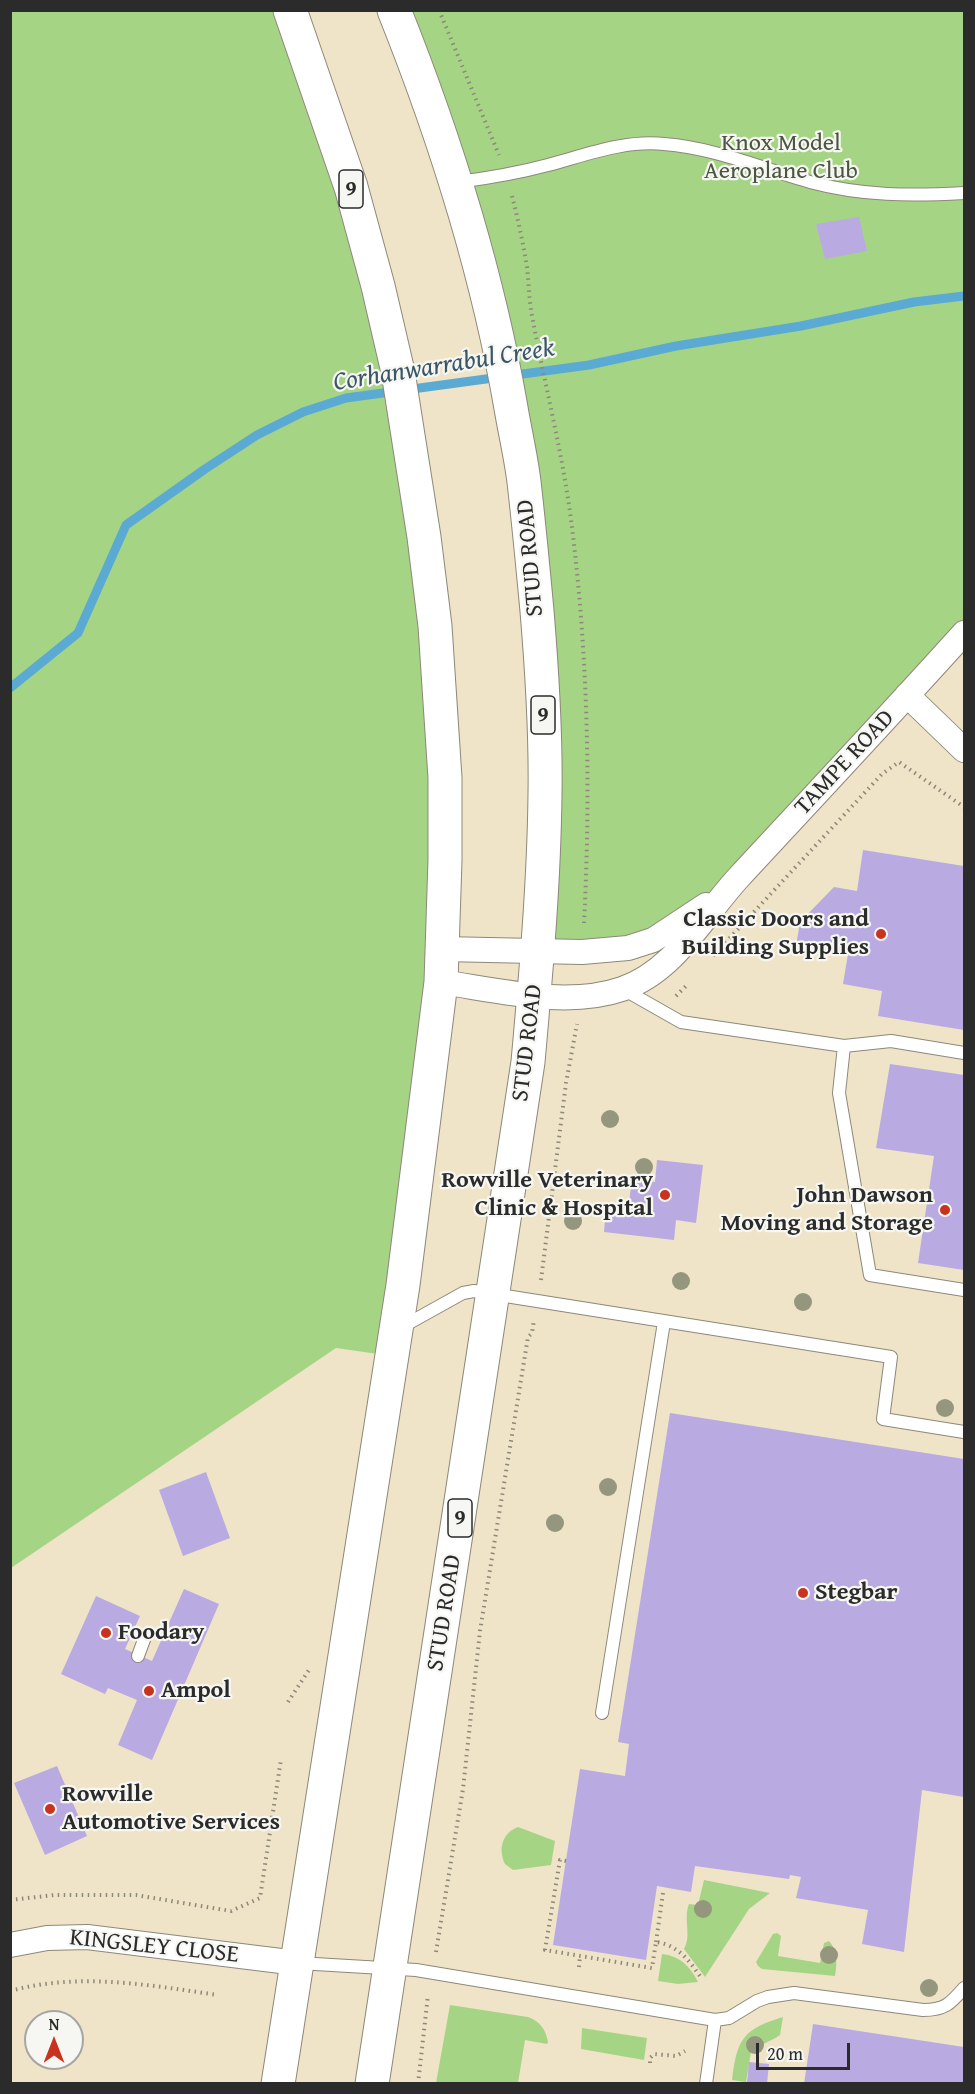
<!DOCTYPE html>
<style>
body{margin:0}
#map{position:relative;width:975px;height:2094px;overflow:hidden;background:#efe4c8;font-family:"Gentium Book Plus",serif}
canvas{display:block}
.frame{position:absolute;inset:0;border:12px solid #2b2b2b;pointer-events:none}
.north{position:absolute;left:24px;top:2010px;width:60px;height:60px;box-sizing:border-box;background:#f6f6f2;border:2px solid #a5a5a2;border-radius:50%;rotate:0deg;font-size:16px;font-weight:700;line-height:24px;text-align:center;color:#2b2b2b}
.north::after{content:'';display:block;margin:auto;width:21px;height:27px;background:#c8321e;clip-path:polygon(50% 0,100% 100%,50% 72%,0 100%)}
.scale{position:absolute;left:756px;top:2043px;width:94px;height:27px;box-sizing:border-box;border:3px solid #2b2b2b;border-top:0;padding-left:8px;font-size:18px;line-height:21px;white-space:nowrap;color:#2b2b2b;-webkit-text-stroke:4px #f6f6f2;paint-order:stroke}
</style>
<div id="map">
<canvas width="975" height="2094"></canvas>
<div class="frame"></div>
<div class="north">N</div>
<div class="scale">20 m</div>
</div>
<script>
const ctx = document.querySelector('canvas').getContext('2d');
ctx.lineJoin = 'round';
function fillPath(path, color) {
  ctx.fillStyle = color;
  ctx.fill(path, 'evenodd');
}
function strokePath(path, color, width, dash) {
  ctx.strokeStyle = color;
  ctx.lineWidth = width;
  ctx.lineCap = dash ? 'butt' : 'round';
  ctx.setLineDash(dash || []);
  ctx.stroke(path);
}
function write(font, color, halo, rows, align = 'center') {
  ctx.font = font + ' "Gentium Book Plus",serif';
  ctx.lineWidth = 4.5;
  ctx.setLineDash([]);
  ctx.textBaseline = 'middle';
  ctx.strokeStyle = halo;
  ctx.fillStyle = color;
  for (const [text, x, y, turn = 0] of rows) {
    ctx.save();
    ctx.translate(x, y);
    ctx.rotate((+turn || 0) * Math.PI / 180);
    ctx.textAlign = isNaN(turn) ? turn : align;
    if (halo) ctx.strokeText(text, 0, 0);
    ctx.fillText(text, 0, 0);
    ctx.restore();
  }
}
const green = new Path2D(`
 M11,11H290L378,286L445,778L392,1356L336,1348L11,1568Z
 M394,11H964V633L725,892L653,940L539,951L524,480Z
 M518,1827L555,1841L551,1865L513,1870L505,1864C498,1849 502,1833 518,1827Z
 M704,1880L770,1893L749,1909L705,1977L684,1949C692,1935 683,1919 689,1904L698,1905Z
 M777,1933L781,1936L778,1956L820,1963L824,1943L829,1941C838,1950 837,1965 835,1976L762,1969L758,1966L756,1962L773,1934Z
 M662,1954C680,1956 690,1966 698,1982L678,1984L658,1981Z
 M450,2005L528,2017C540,2021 546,2030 548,2042L547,2044L525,2040L518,2083H436Z
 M783,2017L780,2035C770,2042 760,2044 751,2052L746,2082L732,2080C737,2039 743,2029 783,2017Z
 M582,2028L647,2038L644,2060L581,2049Z`);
const stream = new Path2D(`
 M10,688L78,633L126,525L205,469L257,435L303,412L346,398L589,365L676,346L801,326L914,302L964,296`);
const building = new Path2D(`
 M859,217L867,251L825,259L816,224Z
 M863,850L964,866V1030L878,1016L882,991L843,984L848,954L796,946L800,922L834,887L857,891Z
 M890,1064L964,1075V1270L918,1263L934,1156L876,1148Z
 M657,1160L703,1165L696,1223L676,1220L674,1240L604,1232L606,1208L628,1210L632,1179L655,1182Z
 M670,1413L964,1459V1797L922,1790L904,1952L862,1944L868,1910L796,1898L801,1877L790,1875L789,1879L695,1866L691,1892L657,1886L646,1960L553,1945L580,1769L625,1776L629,1744L618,1742Z
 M206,1472L230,1538L183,1556L159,1490Z
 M184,1589L219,1604L152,1760L118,1745L137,1700L108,1688L105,1694L61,1674L96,1596L140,1616L125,1649L152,1661Z
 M57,1766L87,1836L45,1855L14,1783Z
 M813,2024L964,2047V2084H804Z
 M749,2062L769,2064L767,2084L747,2083Z`);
const path = new Path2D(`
 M439,10L499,155
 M512,196C518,219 523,243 527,267C529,285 529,303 533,321C545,385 561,448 570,512C588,648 591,787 584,923
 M713,956L882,774L899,762L964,807
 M676,996L688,984
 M541,1280L566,1083L577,1024
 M288,1702L309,1670
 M566,1861L560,1860L545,1950L652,1968L656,1942C679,1945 690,1962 702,1979
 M10,1900L55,1895H136L231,1911L260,1898L281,1759
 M656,1942L663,1893
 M436,1952L463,1789L480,1631L528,1337L532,1333L534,1320
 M579,1967L580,1956
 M10,1991C80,1972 148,1985 218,1995
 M650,2063V2058L654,2054L676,2056L685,2051
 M418,2084L428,1995`);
const service = new Path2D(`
 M458,182C489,178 518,173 548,165C586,155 624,140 664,144C715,148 761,168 810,182C862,196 911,196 964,193
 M623,989L681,1022L844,1046L891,1041L964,1053
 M844,1046L839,1093L870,1275L964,1290
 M400,1328L463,1293L474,1291L891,1357L883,1419L964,1432
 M138,1656L145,1637
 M602,1713L664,1322
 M298,1963L416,1970L715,2020L729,2018L757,2001L768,1997L794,1993L923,2010C945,2010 950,2004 964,1988
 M706,2084L715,2020`);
const minor = new Path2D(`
 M907,695L964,750
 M442,949L582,952L628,948L653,940L706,905
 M441,982C497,990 567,1008 622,989C675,971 702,917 739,877C814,796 890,715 964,633
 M10,1945L47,1938L87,1937L297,1963`);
const trunk = new Path2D(`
 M278,2084L403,1285L441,982L445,860V778L435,626L424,537L398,372L378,286L351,187L290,10
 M372,2084L528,1062C536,973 544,883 545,794C546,733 542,671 537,611C533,568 529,525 524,482C521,457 515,432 511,408C487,270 446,140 394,10`);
const trees = [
 [610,1119],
 [644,1167],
 [573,1221],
 [681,1281],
 [803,1302],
 [945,1408],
 [608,1487],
 [555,1523],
 [703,1909],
 [829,1955],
 [929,1988],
 [755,2045]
];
const markers = [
 [881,934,6,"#c8321e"],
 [665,1195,6,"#c8321e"],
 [945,1210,6,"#c8321e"],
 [803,1593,6,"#c8321e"],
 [106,1633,6,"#c8321e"],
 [149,1691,6,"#c8321e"],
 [50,1809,6,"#c8321e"]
];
const shields = [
 [351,189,24],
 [543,715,24],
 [460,1518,24]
];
const shieldNames = [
 ["9",351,189],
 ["9",543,715],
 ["9",460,1518]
];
const parkNames = [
 ["Knox Model",781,144],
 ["Aeroplane Club",781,172]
];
const streetNames = [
 ["STUD ROAD",531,558,-95],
 ["TAMPE ROAD",845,763,-47],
 ["STUD ROAD",528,1043,-83],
 ["STUD ROAD",445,1613,-81],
 ["KINGSLEY CLOSE",154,1947,6]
];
const poiNames = [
 ["Classic Doors and",869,920,"right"],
 ["Building Supplies",869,948,"right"],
 ["Rowville Veterinary",653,1181,"right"],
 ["Clinic & Hospital",653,1209,"right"],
 ["John Dawson",933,1196,"right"],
 ["Moving and Storage",933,1224,"right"],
 ["Stegbar",815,1593],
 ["Foodary",118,1633],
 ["Ampol",161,1691],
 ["Rowville",62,1795],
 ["Automotive Services",62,1823]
];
const waterNames = [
 ["Corhanwarrabul Creek",444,366,-9]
];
fillPath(green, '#a5d584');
strokePath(stream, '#5aaad4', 9);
fillPath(building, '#b9aae2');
strokePath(service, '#8d887a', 14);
strokePath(minor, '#8d887a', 26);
strokePath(trunk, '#8d887a', 35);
strokePath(path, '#8d887a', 4, [1.5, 4.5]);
strokePath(service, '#fff', 12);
strokePath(minor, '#fff', 24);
strokePath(trunk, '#fff', 33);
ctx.fillStyle = '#94967e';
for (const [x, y] of trees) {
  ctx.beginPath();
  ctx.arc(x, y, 9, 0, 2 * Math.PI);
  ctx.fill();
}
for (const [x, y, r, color] of markers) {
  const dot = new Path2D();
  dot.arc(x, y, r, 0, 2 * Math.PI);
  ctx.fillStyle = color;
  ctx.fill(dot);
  strokePath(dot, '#f6f6f2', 2);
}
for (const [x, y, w] of shields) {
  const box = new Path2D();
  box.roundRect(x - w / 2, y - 19, w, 38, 4.5);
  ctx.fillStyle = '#f6f6f2';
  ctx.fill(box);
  strokePath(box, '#2b2b2b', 1.5);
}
write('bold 22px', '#2b2b2b', null, shieldNames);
write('24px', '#4a5641', '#f6f6f2', parkNames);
write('24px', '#2b2b2b', '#f6f6f2', streetNames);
write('bold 24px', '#2b2b2b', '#f6f6f2', poiNames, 'left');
write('italic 26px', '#3b5766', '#f6f6f2', waterNames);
</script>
